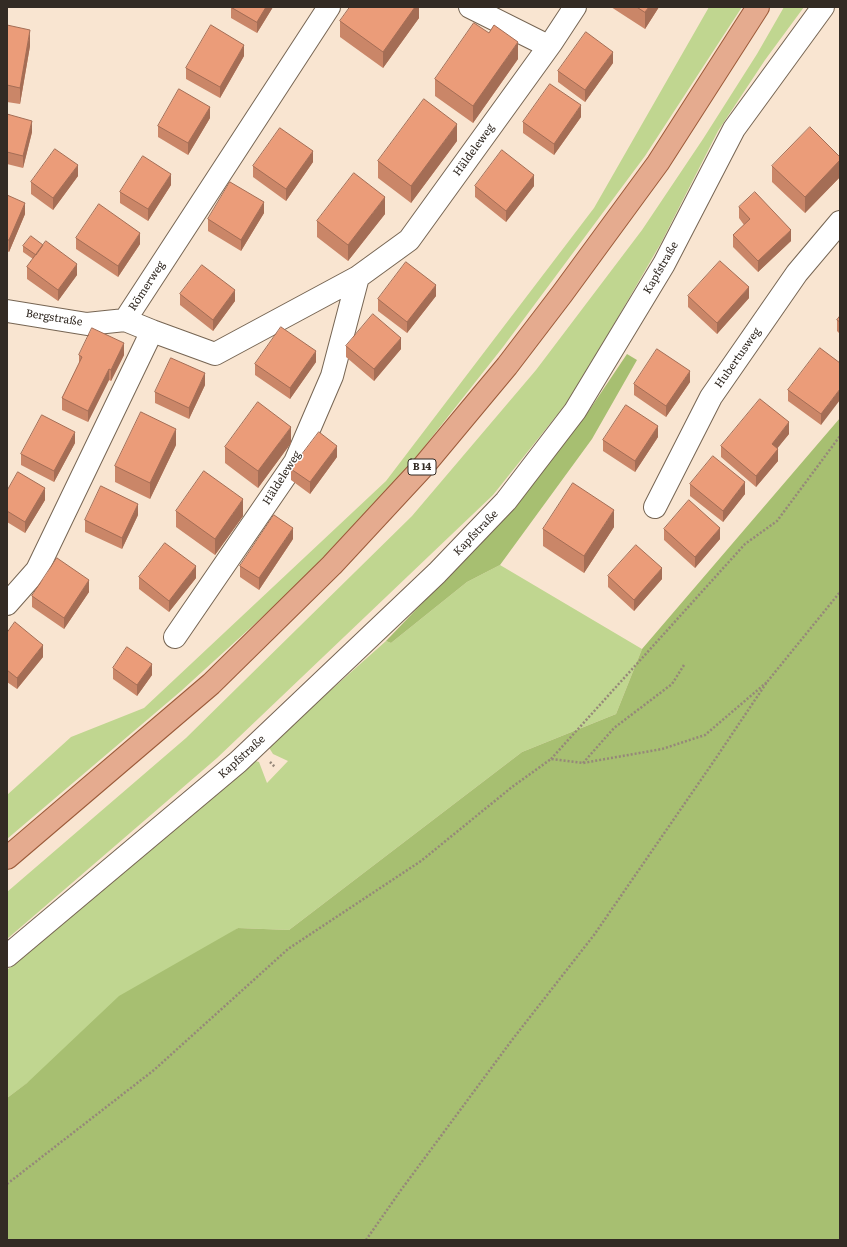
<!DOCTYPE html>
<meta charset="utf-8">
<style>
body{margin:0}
#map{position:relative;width:847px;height:1247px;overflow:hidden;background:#f9e5d1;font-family:Literata,serif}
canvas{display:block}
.frame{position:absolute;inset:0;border:8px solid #332b24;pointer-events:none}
</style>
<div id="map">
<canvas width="847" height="1247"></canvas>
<div class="frame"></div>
</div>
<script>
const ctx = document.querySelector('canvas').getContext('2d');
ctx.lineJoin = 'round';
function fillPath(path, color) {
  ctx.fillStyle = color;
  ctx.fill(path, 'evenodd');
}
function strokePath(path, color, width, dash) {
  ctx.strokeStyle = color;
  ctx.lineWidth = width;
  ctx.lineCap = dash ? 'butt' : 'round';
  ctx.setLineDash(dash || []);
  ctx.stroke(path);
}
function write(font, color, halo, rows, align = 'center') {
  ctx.font = font + ' Literata,serif';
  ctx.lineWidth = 3;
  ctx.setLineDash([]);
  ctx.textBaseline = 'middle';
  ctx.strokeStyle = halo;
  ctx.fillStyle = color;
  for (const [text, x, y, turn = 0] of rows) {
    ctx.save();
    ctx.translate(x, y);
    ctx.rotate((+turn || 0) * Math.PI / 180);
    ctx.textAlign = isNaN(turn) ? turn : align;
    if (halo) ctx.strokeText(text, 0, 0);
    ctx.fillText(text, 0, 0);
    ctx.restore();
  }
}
const green = new Path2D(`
 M709,7H742L645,156L503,347L398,480L314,570L181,691L7,839V795L71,737L144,708L386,481L594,208Z
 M784,7H804L765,60L718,131L661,243L573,395L493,495L217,758L7,939V892L186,738L412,516L536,370L642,230L703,139L757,54Z
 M500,565L642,649L616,714L522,752L289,930L238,928L7,1098V970L252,760L259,762L267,783L288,761L273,754L268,746L386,641L391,643L467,582Z`);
const forest = new Path2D(`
 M627,354L637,360L592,439L500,565L467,582L391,643L386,641L517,504L588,412Z
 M840,418V1240H7V1098L27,1083L119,996L238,928L289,930L522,752L616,714L642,649Z`);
const path = new Path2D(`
 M551,759L745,544L777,521L840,436
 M270,762L275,767
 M583,763L614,728L672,684L684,665
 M7,1184L154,1070L288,949L421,861L512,787L551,759L583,763L662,749L705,735L767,682
 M366,1240L401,1190L512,1040L594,935L716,758L767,682L840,592`);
const minor = new Path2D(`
 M470,7L548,46
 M7,311L87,324L125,320
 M152,331L215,354L358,277L409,240L552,42L575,7
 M655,507L711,397L797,273L840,222
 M7,604L37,570L152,331L125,320L329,7
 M175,637L295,462L332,376L358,277
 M7,956L238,762L437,573L506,501L575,411L664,264L734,129L823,7`);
const major = new Path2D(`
 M7,858L211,684L332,565L422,468L507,366L562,294L658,163L758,7`);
const wall = new Path2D(`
 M231,7H273L257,33L231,18Z
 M419,7V18L383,68L340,37V21Z
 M611,7H659L645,29Z
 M7,25L30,46L20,104L7,102Z
 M244,56L220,98L186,79V68Z
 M518,59L473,123L435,96V79Z
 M613,63L585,102L558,82V71Z
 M7,114L32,132L23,168L7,164Z
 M581,117L554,155L523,133V122Z
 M210,118L188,155L158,137V126Z
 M457,141L411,203L378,178V161Z
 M840,157V177L805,213L772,182V166Z
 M313,162L286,201L253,177V166Z
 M78,176L53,210L31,194V182Z
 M171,185L148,221L120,203V192Z
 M475,186H534L506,222L475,197Z
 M7,195L25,214L9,252L7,251Z
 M739,207L791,241L758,272L733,247V235L744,225L739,218Z
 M264,213L241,251L208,231V219Z
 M385,214L348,261L317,237V221Z
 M76,238L140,244L118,277L76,249Z
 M23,246L77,275L58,301L27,279V267L33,259L23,252Z
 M180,294L235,301L213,331L180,305Z
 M436,296L407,333L378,311V299Z
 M688,296L749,298L717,334L688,307Z
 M840,316V334L837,331V320Z
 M346,346L401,349L374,381L346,357Z
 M79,355H124L111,381L109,380L88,422L62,410V398L79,364Z
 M316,362L290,399L255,375V364Z
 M840,363L821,425L788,401V390Z
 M690,382L666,417L634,395V384Z
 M205,385L189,419L155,403V392Z
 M789,434L777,448L778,461L756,487L721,457V446Z
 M658,437L635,472L603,451V440Z
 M75,443L54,482L21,465V454Z
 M291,443L258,488L225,463V447Z
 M176,445L150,499L115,482V466Z
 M337,457L310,494L291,480V469Z
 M690,484L745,494L723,522L690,496Z
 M7,491L45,500L25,533L7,522Z
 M176,511L243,516L215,555L176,527Z
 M138,515L122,549L85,532V520Z
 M614,527L584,573L543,546V529Z
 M664,529L720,539L695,568L664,540Z
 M293,539L259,590L240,577V566Z
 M608,576L662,579L634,611L608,587Z
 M139,577L196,578L169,612L139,589Z
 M89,592L64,629L32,607V596Z
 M7,633L43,657L17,689L7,682Z
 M113,668L152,675L137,696L113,679Z`);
const shadedWall = new Path2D(`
 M266,7H273L257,33V22Z
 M415,7H419V18L383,68V52Z
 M649,7H659L645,29V12Z
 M30,30V46L20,104V88Z
 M518,42V59L473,123V106Z
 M244,45V56L220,98V87Z
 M613,52V63L585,102V90Z
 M581,105V117L554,155V144Z
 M210,107V118L188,155V143Z
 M32,121V132L23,168V156Z
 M457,124V141L411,203V186Z
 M313,151V162L286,201V189Z
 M840,160V177L805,213V197Z
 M78,165V176L53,210V198Z
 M171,174V185L148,221V209Z
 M534,175V186L506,222V211Z
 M385,197V214L348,261V245Z
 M264,202V213L241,251V240Z
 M25,203V214L9,252V240Z
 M791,230V241L758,272V261Z
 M140,233V244L118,277V266Z
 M77,264V275L58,301V290Z
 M436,285V296L407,333V322Z
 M749,287V298L717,334V323Z
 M235,290V301L213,331V320Z
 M401,338V349L374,381V369Z
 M124,343V355L111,381V370Z
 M316,351V362L290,399V388Z
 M109,369V380L88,422V411Z
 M690,371V382L666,417V406Z
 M205,373V385L189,419V408Z
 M840,389V400L821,425V414Z
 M789,422V434L772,455V444Z
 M658,426V437L635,472V461Z
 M291,427V443L258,488V471Z
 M176,429V445L150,499V483Z
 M75,432V443L54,482V471Z
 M337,446V457L310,494V482Z
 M778,449V461L756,487V476Z
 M745,482V494L723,522V511Z
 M45,488V500L25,533V522Z
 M243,499V516L215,555V539Z
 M138,504V515L122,549V538Z
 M614,510V527L584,573V556Z
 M293,528V539L259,590V578Z
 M720,528V539L695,568V557Z
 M196,566V578L169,612V601Z
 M662,568V579L634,611V600Z
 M89,580V592L64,629V618Z
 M43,645V657L17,689V678Z
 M152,664V675L137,696V685Z`);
const building = new Path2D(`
 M231,7H266L257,22Z
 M350,7H415L383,52L340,21Z
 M637,7H649L645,12Z
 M474,23L489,33L494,25L518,42L473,106L435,79Z
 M7,25L30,30L20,88L7,85Z
 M211,25L244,45L220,87L186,68Z
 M586,32L613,52L585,90L558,71Z
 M550,84L581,105L554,144L523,122Z
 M179,89L210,107L188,143L158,126Z
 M424,99L457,124L411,186L378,161Z
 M7,114L32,121L23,156L7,152Z
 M810,127L840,157V160L805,197L772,166Z
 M280,128L313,151L286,189L253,166Z
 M55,149L78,165L53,198L31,182Z
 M502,150L534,175L506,211L475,186Z
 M143,156L171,174L148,209L120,192Z
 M354,173L385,197L348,245L317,221Z
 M230,182L264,202L241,240L208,219Z
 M755,192L791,230L758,261L733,235L750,219L739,207Z
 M7,195L25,203L9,240H7Z
 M99,204L140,233L118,266L76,238Z
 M31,236L43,245L36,255L23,246Z
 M46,241L77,264L58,290L27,267Z
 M720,261L749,287L717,323L688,296Z
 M406,262L436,285L407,322L378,299Z
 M202,265L235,290L213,320L180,294Z
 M373,314L401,338L374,369L346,346Z
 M840,316V322L837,320Z
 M281,327L316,351L290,388L255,364Z
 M92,328L124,343L111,370L109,369L88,411L62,398L82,357L79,355Z
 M820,348L840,363V389L821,414L788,390Z
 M657,349L690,371L666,406L634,384Z
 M171,358L205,373L189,408L155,392Z
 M760,399L789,422L772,444L778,449L756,476L721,446Z
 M258,402L291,427L258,471L225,447Z
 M626,405L658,426L635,461L603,440Z
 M141,412L176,429L150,483L115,466Z
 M42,415L75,432L54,471L21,454Z
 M319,432L337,446L310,482L291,469Z
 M713,456L745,482L723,511L690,484Z
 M204,471L243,499L215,539L176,511Z
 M18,472L45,488L25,522L7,511V491Z
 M573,483L614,510L584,556L543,529Z
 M101,486L138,504L122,538L85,520Z
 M689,500L720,528L695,557L664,529Z
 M274,515L293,528L259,578L240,566Z
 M165,543L196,566L169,601L139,577Z
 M636,545L662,568L634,600L608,576Z
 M57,558L89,580L64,618L32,596Z
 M15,622L43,645L17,678L7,670V633Z
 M127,647L152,664L137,685L113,668Z`);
const shields = [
 [422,467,28]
];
const shieldNames = [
 ["B 14",422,467]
];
const streetNames = [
 ["Häldeleweg",474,150,-54],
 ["Kapfstraße",661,268,-60],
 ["Römerweg",147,286,-57],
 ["Bergstraße",54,318,9],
 ["Hubertusweg",738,358,-55],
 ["Häldeleweg",282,478,-58],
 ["Kapfstraße",476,533,-46],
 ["Kapfstraße",242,757,-42]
];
fillPath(green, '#c0d690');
fillPath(forest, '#a7bf71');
strokePath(minor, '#766553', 24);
strokePath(major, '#9b5a39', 24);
strokePath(path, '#958779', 2.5, [2, 2]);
strokePath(minor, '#fff', 22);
strokePath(major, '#e5ab8f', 22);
fillPath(wall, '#ca8668');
fillPath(shadedWall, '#a46d55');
fillPath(building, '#eb9c79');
strokePath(building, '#a46d55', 1);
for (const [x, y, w] of shields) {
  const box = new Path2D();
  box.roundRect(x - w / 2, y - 8, w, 16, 3);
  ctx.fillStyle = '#fff';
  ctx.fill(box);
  strokePath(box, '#332b24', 1);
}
write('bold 10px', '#332b24', null, shieldNames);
write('11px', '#332b24', '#fff', streetNames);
</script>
